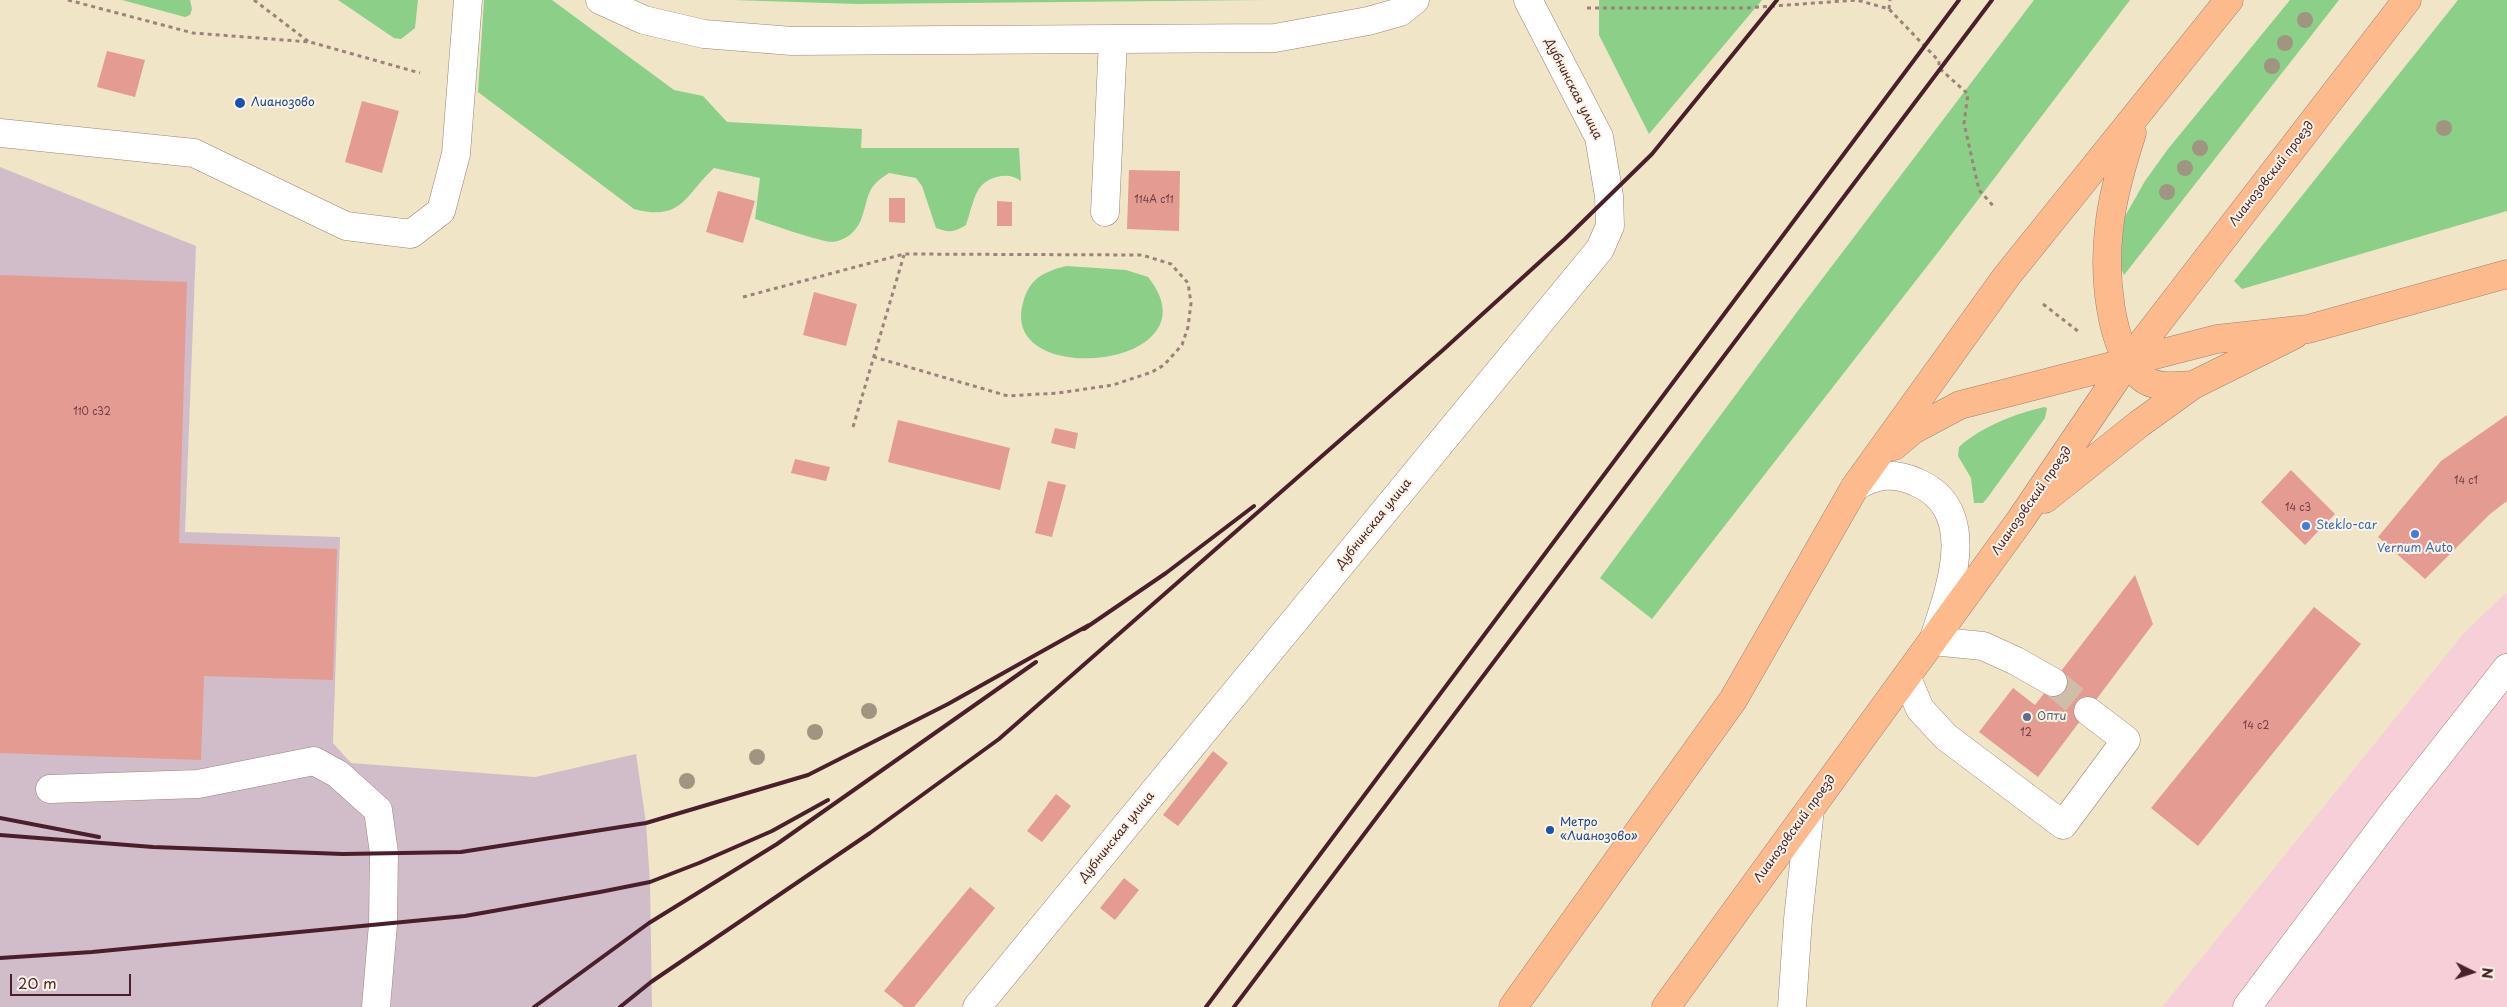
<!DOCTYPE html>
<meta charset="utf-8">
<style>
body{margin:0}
#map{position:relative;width:2507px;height:1007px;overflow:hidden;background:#f0e5c7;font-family:"Playpen Sans",sans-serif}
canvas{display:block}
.north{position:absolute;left:2447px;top:947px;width:50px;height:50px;-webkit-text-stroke:4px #fcf5e5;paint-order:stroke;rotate:94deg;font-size:14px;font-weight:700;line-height:20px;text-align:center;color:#4a1f2b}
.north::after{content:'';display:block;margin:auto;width:18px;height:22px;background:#4a1f2b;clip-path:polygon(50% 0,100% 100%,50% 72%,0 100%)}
.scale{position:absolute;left:10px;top:974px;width:121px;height:22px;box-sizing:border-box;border:2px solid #4a1f2b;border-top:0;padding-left:6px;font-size:15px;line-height:18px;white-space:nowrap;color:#4a1f2b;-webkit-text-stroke:4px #fcf5e5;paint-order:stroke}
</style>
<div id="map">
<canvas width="2507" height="1007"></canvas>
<div class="north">N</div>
<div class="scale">20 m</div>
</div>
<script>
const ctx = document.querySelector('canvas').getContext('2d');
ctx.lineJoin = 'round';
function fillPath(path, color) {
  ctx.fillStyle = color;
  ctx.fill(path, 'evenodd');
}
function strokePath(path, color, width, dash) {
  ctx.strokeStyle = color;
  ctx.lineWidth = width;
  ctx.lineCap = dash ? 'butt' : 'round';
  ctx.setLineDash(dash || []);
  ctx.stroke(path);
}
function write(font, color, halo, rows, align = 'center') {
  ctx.font = font + ' "Playpen Sans",sans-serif';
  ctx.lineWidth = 4;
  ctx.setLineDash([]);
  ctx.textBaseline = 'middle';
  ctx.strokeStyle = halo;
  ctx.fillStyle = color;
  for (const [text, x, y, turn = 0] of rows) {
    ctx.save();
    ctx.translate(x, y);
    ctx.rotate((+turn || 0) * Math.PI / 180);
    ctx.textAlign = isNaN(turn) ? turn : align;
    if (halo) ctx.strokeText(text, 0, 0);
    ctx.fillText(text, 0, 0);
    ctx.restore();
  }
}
const built = new Path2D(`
 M2507,592V1007H2162L2464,633Z`);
const industrial = new Path2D(`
 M0,167L196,246L185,532L340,537L333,743L351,763L535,777L636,754L646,823L650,882L652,1007H0Z`);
const green = new Path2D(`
 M122,0H190L192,9L190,15L185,17Z
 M338,0H418L415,28L401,39L394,38Z
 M484,0H552L674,90L703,96L727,122L862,129L861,148H1019L1021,181C1010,172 992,175 982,185C974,193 970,214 966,225C955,232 949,233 936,228L922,186L916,178L889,173C865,188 870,195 861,220C856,232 845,241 832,242C821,242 770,224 755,219L760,178L714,168C685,195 682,222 634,209L478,92Z
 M732,0H1265L858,4Z
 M1599,0H1762L1649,134L1599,35Z
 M2034,0H2130L1939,251L1652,619L1600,578L1797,312Z
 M2290,0H2339L2124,275L2119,264L2124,218L2145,181L2168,149Z
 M2458,0H2507V211L2242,289L2234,281Z
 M1066,266L1126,270L1148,277C1221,368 998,391 1023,303C1029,279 1043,272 1066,266Z
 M2044,407L2047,408L2045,418L1988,497L1983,503H1974L1971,478L1958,456L1959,447C1981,427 2014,414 2044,407Z`);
const building = new Path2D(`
 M107,51L145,60L135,97L97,87Z
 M362,101L399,111L382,173L345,162Z
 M1129,170L1180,171L1179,231L1127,229Z
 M718,191L755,201L743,243L706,232Z
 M889,198H905V223L889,222Z
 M997,201L1012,202V226H997Z
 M0,275L187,282L179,543L337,549L333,680L204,676L201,760L0,753Z
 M814,292L857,304L846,346L803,335Z
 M2507,415V501L2490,514L2425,579L2378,537L2441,461Z
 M898,420L1010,448L1000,490L888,462Z
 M1055,428L1078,433L1075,449L1051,443Z
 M795,459L830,467L826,481L791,473Z
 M2291,470L2335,514L2305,545L2261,502Z
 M1048,481L1066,485L1052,537L1035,533Z
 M2135,575L2153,624L2038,777L1979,732L2013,688L2035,705Z
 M2314,607L2361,644L2198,846L2151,808Z
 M1213,751L1228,763L1178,826L1163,815Z
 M1056,794L1071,806L1042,842L1027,831Z
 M1124,878L1139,890L1115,920L1100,908Z
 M970,887L995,908L914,1007H904L884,991Z`);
const minorTunnel = new Path2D(`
 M2053,682L2088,711`);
const path = new Path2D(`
 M68,0L193,33L310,42L420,73
 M254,0L309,42
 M1587,8H1746L1857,0L1889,9L1939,61V68L1968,94L1964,123L1979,190L1995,208
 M1889,9L1890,0
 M743,297L904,254L1142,255L1171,264L1188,283L1191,303L1188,327L1182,345L1164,365L1152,372L1113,385L1058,393L1008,396L874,357
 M2043,304L2079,332
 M853,427L904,255`);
const minor = new Path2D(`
 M600,0L644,20L704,34L792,41L1275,38L1368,21L1400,12L1415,0
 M0,133L194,153L346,226L411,234L441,211L456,154L468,0
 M1105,212L1113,40
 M1855,487C1876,474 1894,472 1916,482C1982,510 1949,592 1933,641L1983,646L2016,661L2053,682
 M1907,678L1920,709L1946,737L2063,825L2126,740L2088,711
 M50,789L198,784L314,761L338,774L378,810L384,853L383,924L376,1007
 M977,1007L1600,249L1610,226L1609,196L1599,137L1528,0
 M1792,1007L1798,919L1810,809
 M2247,1007L2393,813L2507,668`);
const major = new Path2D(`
 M2132,133C2122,164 2112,197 2109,229C2104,271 2108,347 2141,377C2154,389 2177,386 2193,385
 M1894,446L1913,430L1960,405L2217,339L2308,329L2507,274
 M2045,499L2139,424L2193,385L2294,335
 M1513,1007L1733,700L1855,487L2006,277L2229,0
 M1666,1007L2021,519L2129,360L2407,0`);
const rail = new Path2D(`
 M1084,629L1166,573L1254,506
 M0,818L99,837
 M0,835L153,847L343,854L461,852L646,823L808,775L948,704L1089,625
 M0,958L92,952L465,916L600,892L650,882L699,863L772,831L828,800
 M534,1007L649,923L777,844L1036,662
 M620,1007L651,982L870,833L999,739L1443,350L1565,239L1652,154L1777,0
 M1206,1007L1959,0
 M1234,1007L1992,0`);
const trees = [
 [2305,20],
 [2285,43],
 [2272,66],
 [2444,128],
 [2200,148],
 [2185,168],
 [2167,192],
 [869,711],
 [815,732],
 [757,757],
 [687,781]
];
const markers = [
 [240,103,6,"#1a4fb4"],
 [2306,526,5,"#3f7fe0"],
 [2415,534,5,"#3f7fe0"],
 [2027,717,5,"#5c6f8a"],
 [1550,830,5,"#1a4fb4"]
];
const numberNames = [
 ["114А с11",1154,200],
 ["110 с32",92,412],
 ["14 с1",2466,481],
 ["14 с3",2298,508],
 ["14 с2",2256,726],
 ["12",2026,733]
];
const streetNames = [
 ["Дубнинская улица",1573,89,63],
 ["Лианозовский проезд",2272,174,-52],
 ["Лианозовский проезд",2032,501,-55],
 ["Дубнинская улица",1374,524,-51],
 ["Лианозовский проезд",1795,829,-54],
 ["Дубнинская улица",1117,837,-51]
];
const transitNames = [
 ["Лианозово",251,103],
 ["Метро",1560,823],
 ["«Лианозово»",1560,837]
];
const shopNames = [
 ["Steklo-car",2316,526],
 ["Vernum Аuto",2415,549,"center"]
];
const serviceNames = [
 ["Опти",2037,717]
];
fillPath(built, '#f6cfd8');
fillPath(industrial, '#d1bdca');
fillPath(green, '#8bcf89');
fillPath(building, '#e49b92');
strokePath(minorTunnel, '#cfbda8', 28, [28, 14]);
strokePath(minor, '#9d8279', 29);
strokePath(major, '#9d8279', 29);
strokePath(path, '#9d8279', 3, [4, 4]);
strokePath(minor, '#fff', 28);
strokePath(major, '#fcba8d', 28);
strokePath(rail, '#4a1f2b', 4);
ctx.fillStyle = '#a09581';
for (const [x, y] of trees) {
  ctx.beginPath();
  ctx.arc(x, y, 8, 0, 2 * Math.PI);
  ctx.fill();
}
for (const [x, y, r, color] of markers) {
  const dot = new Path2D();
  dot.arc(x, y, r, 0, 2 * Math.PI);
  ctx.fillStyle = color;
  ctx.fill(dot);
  strokePath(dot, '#fcf5e5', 2);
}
write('10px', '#703e45', null, numberNames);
write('12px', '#4a1f2b', '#fcf5e5', streetNames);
write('12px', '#164399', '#fcf5e5', transitNames, 'left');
write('12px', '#366cbe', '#fcf5e5', shopNames, 'left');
write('12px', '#4e5e75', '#fcf5e5', serviceNames, 'left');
</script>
